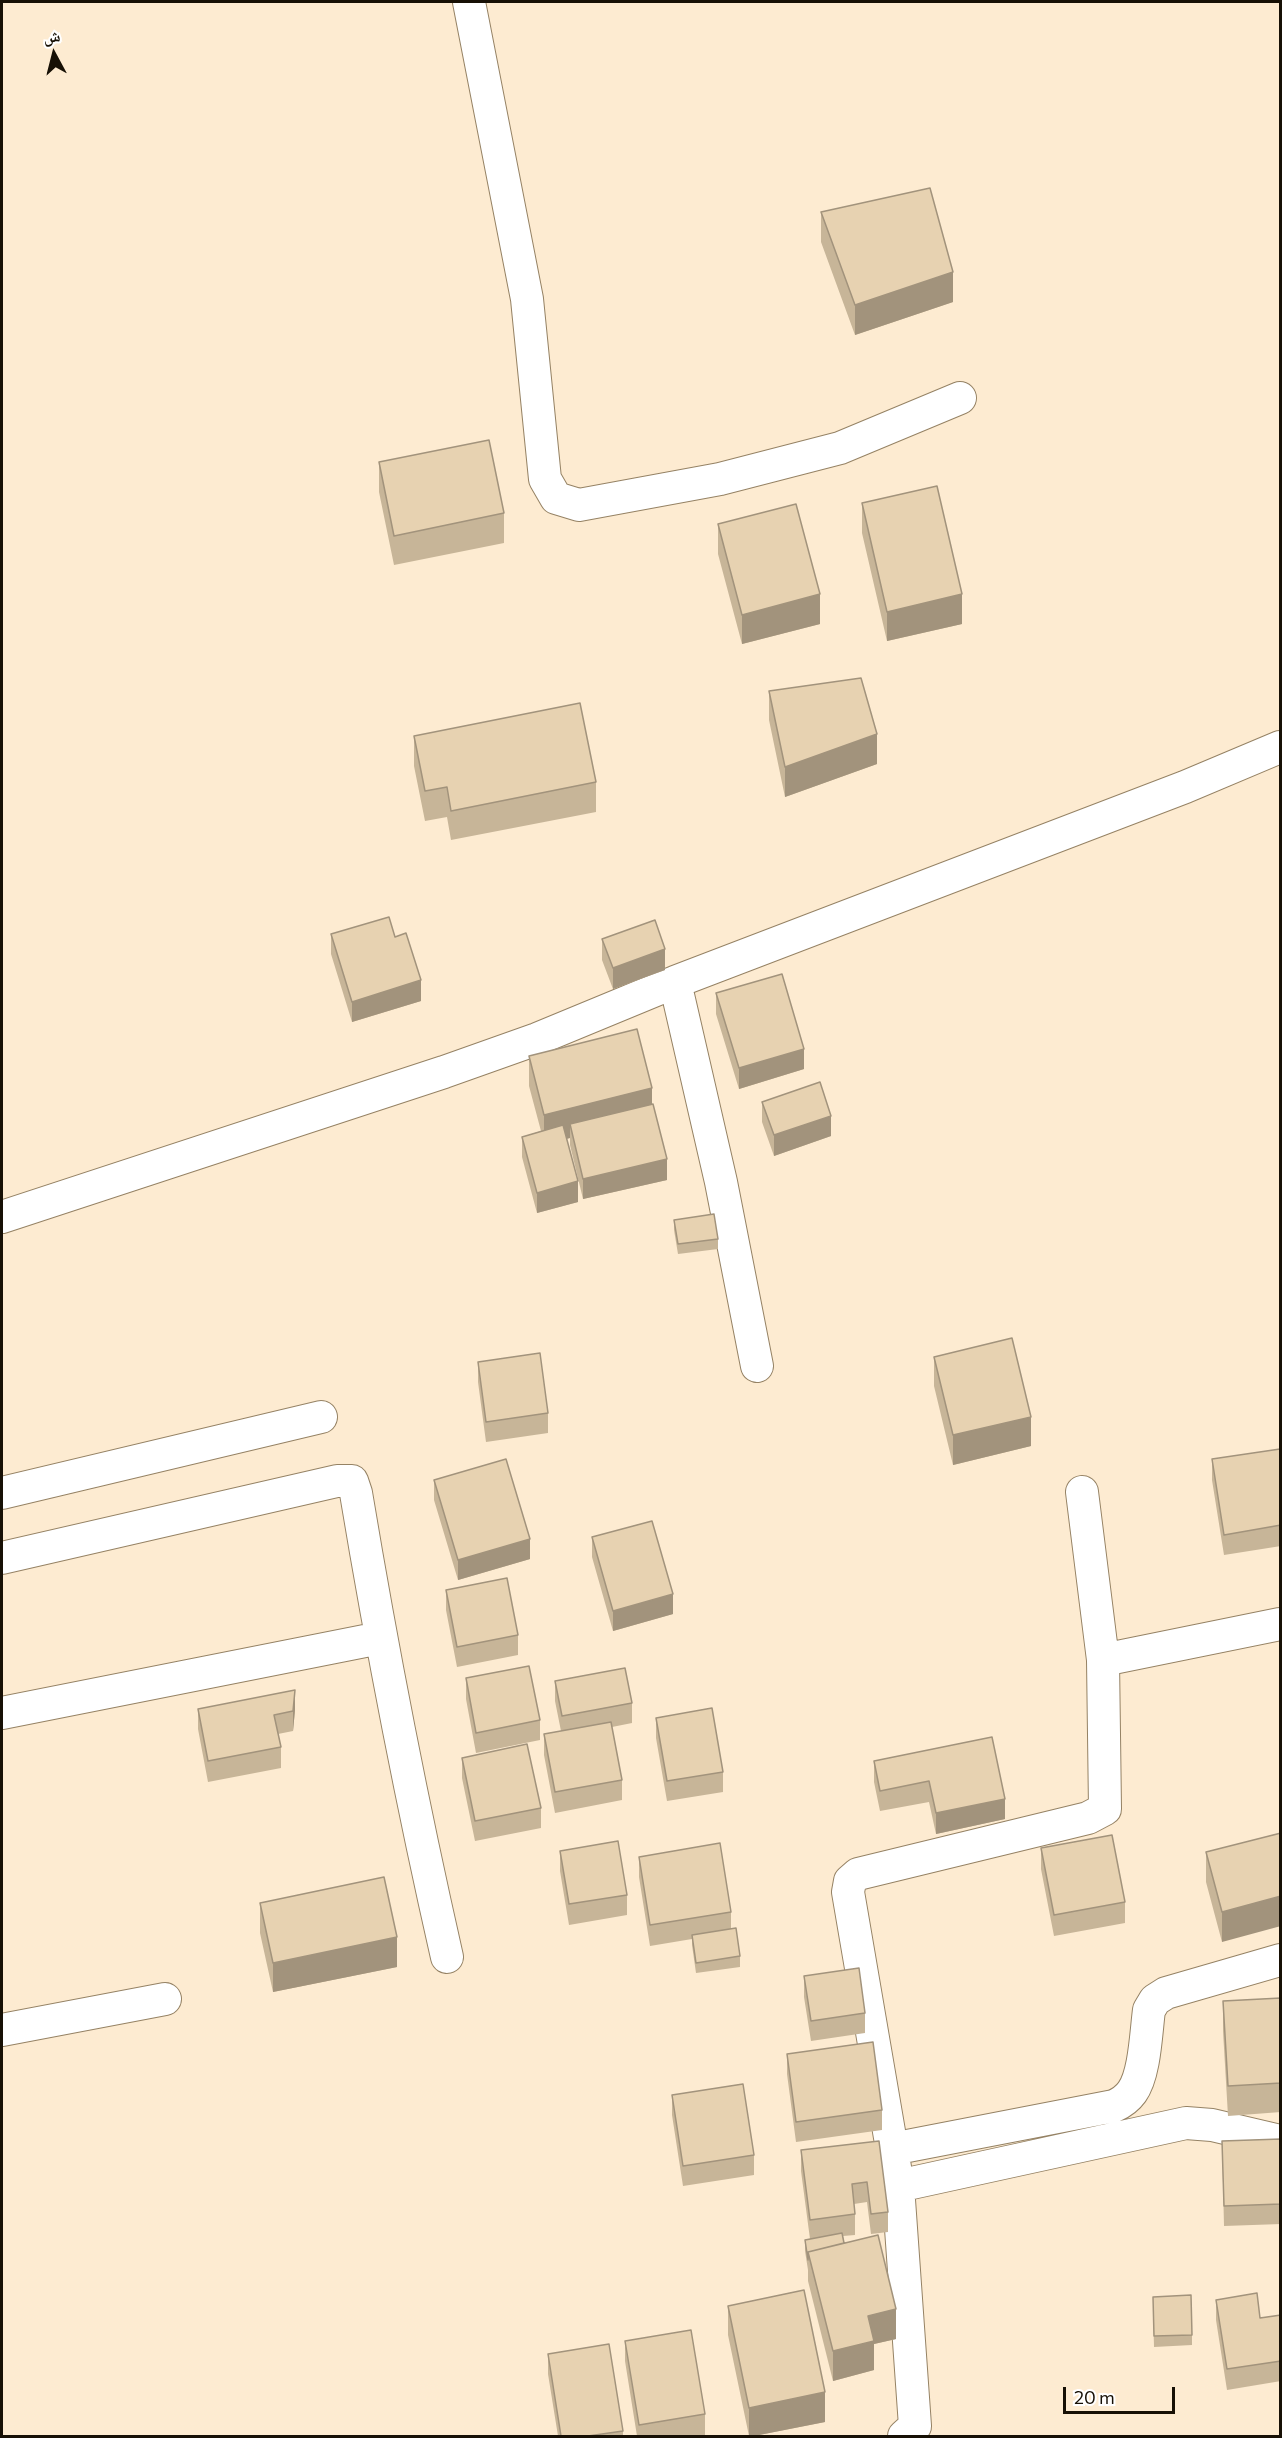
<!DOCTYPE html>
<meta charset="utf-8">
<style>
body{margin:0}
#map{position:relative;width:1282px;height:2438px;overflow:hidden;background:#fdebd1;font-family:Commissioner,"Noto Naskh Arabic",sans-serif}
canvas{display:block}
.frame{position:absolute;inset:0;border:3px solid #171005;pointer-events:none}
.north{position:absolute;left:24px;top:24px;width:60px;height:60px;-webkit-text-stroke:4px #fff;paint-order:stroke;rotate:353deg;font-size:16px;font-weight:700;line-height:24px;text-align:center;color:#171005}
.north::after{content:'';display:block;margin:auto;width:21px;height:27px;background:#171005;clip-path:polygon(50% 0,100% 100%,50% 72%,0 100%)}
.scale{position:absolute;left:1063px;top:2387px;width:112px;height:27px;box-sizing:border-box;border:3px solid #171005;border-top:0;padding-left:8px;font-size:18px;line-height:21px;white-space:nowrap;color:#171005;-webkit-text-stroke:4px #fff;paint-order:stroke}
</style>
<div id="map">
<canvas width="1282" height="2438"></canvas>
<div class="frame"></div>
<div class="north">ش</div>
<div class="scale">20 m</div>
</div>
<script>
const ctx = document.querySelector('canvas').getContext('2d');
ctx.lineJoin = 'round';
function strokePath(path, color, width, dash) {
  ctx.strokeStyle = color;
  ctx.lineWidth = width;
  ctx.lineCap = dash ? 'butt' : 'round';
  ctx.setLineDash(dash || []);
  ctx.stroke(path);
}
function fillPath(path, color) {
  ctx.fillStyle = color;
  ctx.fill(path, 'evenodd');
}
const street = new Path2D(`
 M469,2L527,299L545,479L556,498L579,505L720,479L840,448L960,398
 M675,982L721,1182L757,1366
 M2,1217L444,1072L537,1039L675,982L1185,787L1280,747
 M2,1493L321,1417
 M2,1558L337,1481H352L356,1493C382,1649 412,1803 447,1957
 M1103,1660L1280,1624
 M2,1713L380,1638
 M2,2030L165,1999
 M892,2149L848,1892L850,1881L858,1874L1088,1818L1105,1809L1103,1660L1082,1492
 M898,2186L1186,2123L1212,2125L1280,2141
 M904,2436L915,2426L898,2186L892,2149L1114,2106C1121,2103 1127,2099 1132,2092C1145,2074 1146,2032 1149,2010L1155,2000L1166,1993L1280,1960`);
const wall = new Path2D(`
 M821,212L953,302L855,335L821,242Z
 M379,462L504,513V543L394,565L379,492Z
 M862,503L962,624L887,641L862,533Z
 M718,524L820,624L742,644L718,554Z
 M769,691L877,764L785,797L769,720Z
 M414,736L596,782V812L451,840L447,817L425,821L414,766Z
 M331,934L395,937L421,1001L352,1022L331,954Z
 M602,939L665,970L613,989L602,960Z
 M716,993L804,1069L739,1089L716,1014Z
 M529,1056L652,1104L667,1180L583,1199L570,1145V1138L566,1139L578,1202L537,1213L522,1157V1137L541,1131L529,1086Z
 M762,1102L831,1136L774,1156L762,1122Z
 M674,1220L718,1239V1249L678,1254L674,1230Z
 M934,1357L1031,1446L953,1465L934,1386Z
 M478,1362L548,1413V1433L486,1442L478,1382Z
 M1281,1452V1546L1224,1555L1212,1480V1459Z
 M434,1480L530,1559L458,1580L434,1500Z
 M592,1537L673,1614L613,1631L592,1557Z
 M446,1590L518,1635V1655L457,1667L446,1610Z
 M466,1678L540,1720V1740L476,1753L466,1699Z
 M555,1681L632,1703V1723L612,1727L622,1780V1800L555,1813L544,1755V1734L561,1731L555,1701Z
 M198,1709L295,1710L293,1731L278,1734L281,1747V1768L208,1782L198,1729Z
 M656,1718L723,1772V1792L667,1801L656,1738Z
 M992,1737L1005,1819L936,1834L929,1802L880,1811L874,1782V1761Z
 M462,1758L541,1808V1828L475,1841L462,1778Z
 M1281,1833L1222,1942L1206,1882V1852Z
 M1041,1848L1125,1902V1923L1054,1936L1041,1869Z
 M560,1851L627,1895V1915L569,1925L560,1871Z
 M639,1857L731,1912V1929L740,1956V1967L696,1973L692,1945V1939L650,1946L639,1877Z
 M260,1903L397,1967L273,1992L260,1933Z
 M804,1976L865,2013V2033L811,2041L804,1997Z
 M1281,1998V2112L1228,2116L1223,2031V2001Z
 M787,2054L882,2110V2130L796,2142L787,2074Z
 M672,2095L754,2155V2175L683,2186L672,2115Z
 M1281,2139V2224L1224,2226L1222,2141Z
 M879,2141L888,2212V2232L871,2234L867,2202L854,2204L855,2214V2235L843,2236L844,2243L896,2339L874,2344V2370L833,2381L808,2281V2270L805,2251V2240L810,2239L801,2171V2150Z
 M1216,2300L1260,2318L1281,2315V2381L1227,2390L1216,2320Z
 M728,2306L825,2422L754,2436H749L728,2335Z
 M1153,2307L1192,2335V2345L1154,2347Z
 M625,2341L705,2414V2435L694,2436H637L625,2361Z
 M548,2354L623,2431V2436H558L548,2374Z`);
const shadedWall = new Path2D(`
 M953,272V302L855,335V305Z
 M820,594V624L742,644V615Z
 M962,594V624L887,641V612Z
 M877,734V764L785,797V767Z
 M665,949V970L613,989V968Z
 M421,980V1001L352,1022V1002Z
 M804,1049V1069L739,1089V1068Z
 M652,1088V1118L570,1124V1138L544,1144V1115Z
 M831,1116V1136L774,1156V1135Z
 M667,1159V1180L583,1199V1179Z
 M578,1181V1202L537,1213V1193Z
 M1031,1417V1446L953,1465V1435Z
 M530,1539V1559L458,1580V1560Z
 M673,1594V1614L613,1631V1611Z
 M295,1690V1710L293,1731V1711Z
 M1005,1799V1819L936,1834V1813Z
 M1281,1896V1926L1222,1942V1912Z
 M397,1937V1967L273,1992V1963Z
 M896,2309V2339L874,2344V2370L833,2381V2351L868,2316Z
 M825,2392V2422L754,2436H749V2408Z`);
const building = new Path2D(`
 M930,188L953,272L855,305L821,212Z
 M489,440L504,513L394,536L379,462Z
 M937,486L962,594L887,612L862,503Z
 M796,504L820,594L742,615L718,524Z
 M861,678L877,734L785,767L769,691Z
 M580,703L596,782L451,811L447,787L425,791L414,736Z
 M389,917L395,937L406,933L421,980L352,1002L331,934Z
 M655,920L665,949L613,968L602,939Z
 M782,974L804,1049L739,1068L716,993Z
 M637,1029L652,1088L544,1115L529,1056Z
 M820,1082L831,1116L774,1135L762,1102Z
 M653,1104L667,1159L583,1179L570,1124Z
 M563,1125L578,1181L537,1193L522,1137Z
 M714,1214L718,1239L678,1244L674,1220Z
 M1012,1338L1031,1417L953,1435L934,1357Z
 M540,1353L548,1413L486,1422L478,1362Z
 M1280,1449L1281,1525L1224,1535L1212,1459Z
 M506,1459L530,1539L458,1560L434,1480Z
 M652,1521L673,1594L613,1611L592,1537Z
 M507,1578L518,1635L457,1647L446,1590Z
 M529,1666L540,1720L476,1733L466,1678Z
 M625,1668L632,1703L562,1716L555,1681Z
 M295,1690L293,1711L274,1715L281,1747L208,1761L198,1709Z
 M712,1708L723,1772L667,1781L656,1718Z
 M611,1722L622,1780L555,1792L544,1734Z
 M992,1737L1005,1799L936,1813L929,1781L880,1791L874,1761Z
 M527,1744L541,1808L475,1821L462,1758Z
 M1281,1833V1896L1222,1912L1206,1852Z
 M1112,1835L1125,1902L1054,1915L1041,1848Z
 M618,1841L627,1895L569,1904L560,1851Z
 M720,1843L731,1912L650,1925L639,1857Z
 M384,1877L397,1937L273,1963L260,1903Z
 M736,1928L740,1956L696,1963L692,1935Z
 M859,1968L865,2013L811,2021L804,1976Z
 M1281,1998V2083L1228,2086L1223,2001Z
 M873,2042L882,2110L796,2122L787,2054Z
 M743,2084L754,2155L683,2166L672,2095Z
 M1281,2139V2204L1224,2206L1222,2141Z
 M879,2141L888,2212L871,2214L867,2182L852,2184L855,2214L810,2220L801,2150Z
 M842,2233L844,2243L808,2252V2260L805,2240Z
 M878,2235L896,2309L868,2316L874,2341L833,2351L808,2252Z
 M804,2290L825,2392L749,2408L728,2306Z
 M1257,2293L1260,2318L1281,2315V2361L1227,2369L1216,2300Z
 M1191,2295L1192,2335L1154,2336L1153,2297Z
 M691,2330L705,2414L639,2425L625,2341Z
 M609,2344L623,2431L588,2436H561L548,2354Z`);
strokePath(street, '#958264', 34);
strokePath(street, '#fff', 32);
fillPath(wall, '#c7b598');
fillPath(shadedWall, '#a2937c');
fillPath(building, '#e7d2b1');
strokePath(building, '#a2937c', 1.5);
</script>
